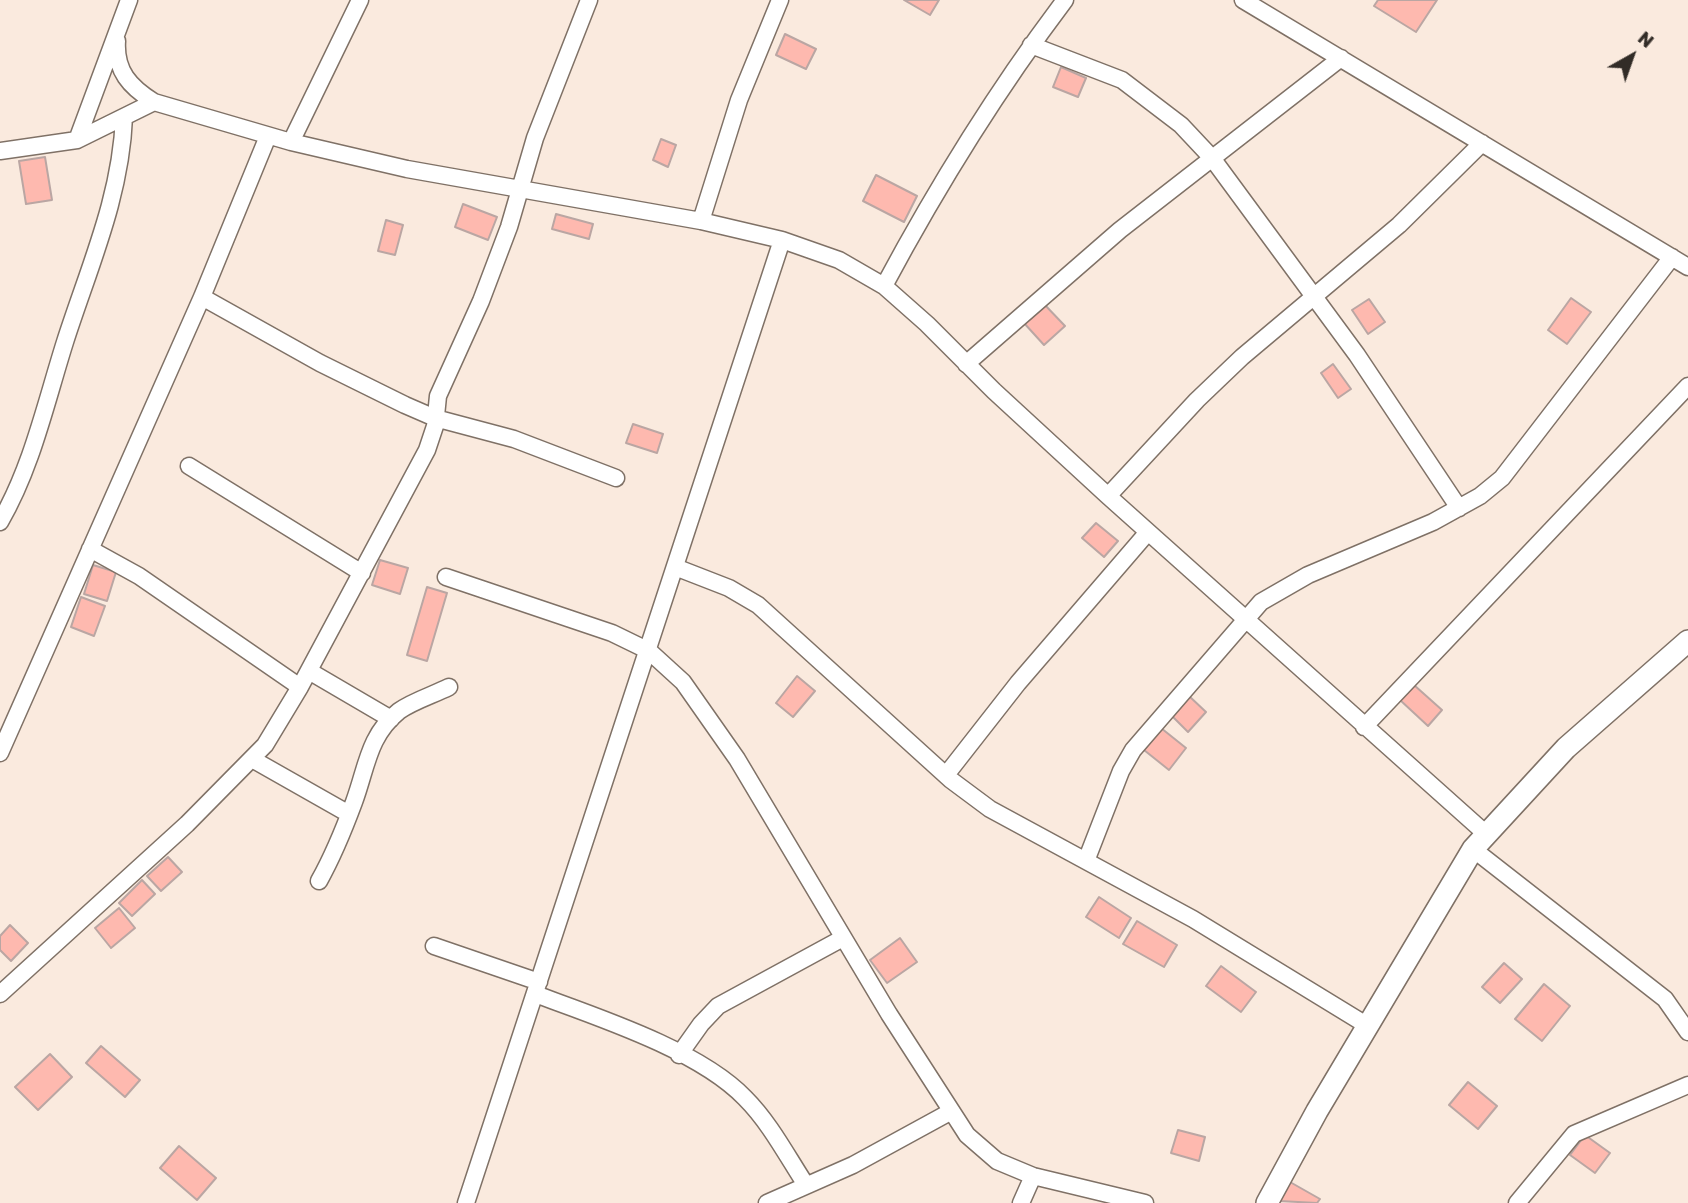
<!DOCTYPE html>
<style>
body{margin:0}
#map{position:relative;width:1688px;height:1203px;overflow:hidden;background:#faeade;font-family:Rubik,sans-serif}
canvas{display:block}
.north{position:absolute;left:1597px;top:21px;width:70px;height:70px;-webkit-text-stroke:5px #faeade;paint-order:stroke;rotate:40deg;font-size:19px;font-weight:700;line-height:28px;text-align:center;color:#322c27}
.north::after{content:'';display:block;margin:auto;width:24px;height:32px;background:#322c27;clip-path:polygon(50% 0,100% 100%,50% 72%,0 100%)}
</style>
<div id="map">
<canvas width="1688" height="1203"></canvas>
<div class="north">N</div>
</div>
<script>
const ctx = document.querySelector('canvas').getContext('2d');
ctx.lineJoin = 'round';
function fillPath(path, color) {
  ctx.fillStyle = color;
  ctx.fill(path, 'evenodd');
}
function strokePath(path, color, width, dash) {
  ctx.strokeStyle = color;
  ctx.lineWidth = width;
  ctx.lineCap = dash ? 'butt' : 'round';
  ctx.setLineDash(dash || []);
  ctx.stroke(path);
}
const building = new Path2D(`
 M904,0H939L930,15Z
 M1378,0H1437L1416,32L1374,6Z
 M785,34L816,49L806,69L776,55Z
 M1061,67L1086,78L1078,97L1053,87Z
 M661,139L676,145L668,167L653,160Z
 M45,157L52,200L26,204L19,161Z
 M876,175L917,196L904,222L863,201Z
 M463,204L497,217L488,240L455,227Z
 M556,214L593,224L589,239L552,229Z
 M386,220L403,225L395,255L378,251Z
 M1571,298L1591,312L1567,344L1548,330Z
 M1369,299L1385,322L1368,334L1352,310Z
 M1044,304L1065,326L1044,345L1024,323Z
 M1333,364L1351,389L1338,398L1321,373Z
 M633,424L663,434L657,453L626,443Z
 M1096,523L1118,541L1104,557L1082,538Z
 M380,560L408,568L400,594L372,585Z
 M93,565L116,572L107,601L84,594Z
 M427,587L447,593L427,661L407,655Z
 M81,597L105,606L94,636L71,627Z
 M797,676L815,691L793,717L776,703Z
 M1414,685L1442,710L1428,726L1400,700Z
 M1189,696L1206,712L1188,732L1171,715Z
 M1161,728L1186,748L1169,770L1144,750Z
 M168,857L182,872L161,891L147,876Z
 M142,880L155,894L132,916L119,903Z
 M1099,897L1131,918L1119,938L1086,917Z
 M119,908L135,928L111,948L95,928Z
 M1137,921L1177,945L1164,967L1123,944Z
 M10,925L28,943L11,961L0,950V936Z
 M900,938L917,962L887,983L870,960Z
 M1504,963L1522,979L1500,1003L1482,987Z
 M1221,966L1256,992L1241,1012L1206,986Z
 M1544,984L1570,1006L1542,1041L1515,1019Z
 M101,1046L140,1080L125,1097L86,1063Z
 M50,1054L72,1077L38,1110L15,1087Z
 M1468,1082L1497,1106L1478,1129L1449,1105Z
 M1178,1130L1205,1137L1199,1161L1171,1153Z
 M1585,1135L1610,1153L1595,1173L1570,1155Z
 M179,1146L216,1178L197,1200L160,1168Z
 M1290,1182L1320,1199L1317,1203L1279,1201Z`);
const street = new Path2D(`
 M1243,0L1688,267
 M117,41C115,71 130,87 154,102
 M1031,45L1122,80L1181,125L1212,158L1357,355L1459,508
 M77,140L129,0
 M291,142L360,0
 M0,151L77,140L154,102L291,142L407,169L701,221L782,240L839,260L884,286L927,324L994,391L1108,496L1485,833
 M701,221L739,100L780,0
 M884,286C937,187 997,90 1065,0
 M202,297L320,363L405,405L435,418L514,439L616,478
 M966,364L1120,230L1341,58
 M189,466L362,573
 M1108,496L1197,400L1242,357L1399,225L1482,143
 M0,522C32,467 46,402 65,342C89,267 121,197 124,117
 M90,549L139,576L300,687
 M675,567L729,588L758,605L951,780L990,809L1193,919L1368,1026
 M446,577L612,633L649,651L683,682L737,759L889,1014L967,1135L997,1161L1033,1176L1145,1203
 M309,671L391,719
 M1364,727L1688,386
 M0,753L202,297L268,136
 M252,759L349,814
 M946,775L1018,683L1148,532
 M1473,849L1665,999L1688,1032
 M1086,861L1121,771L1133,750L1261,602L1308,575L1433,522L1480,496L1502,478L1672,257
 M319,881C333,856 344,829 354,802C367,767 368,736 399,711C413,701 433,695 449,687
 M434,946L539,982
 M0,994L187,824L265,745L300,687L427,450L435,426L438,396L481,301L509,227L535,138L589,0
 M535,994C597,1017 699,1050 745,1098C770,1123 787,1156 806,1185
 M679,1055L701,1024L718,1006L843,938
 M466,1203L782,240
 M767,1203L853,1165L950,1112
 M1021,1203L1033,1176
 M1517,1203L1574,1134L1688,1085`);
const secondary = new Path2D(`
 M1267,1203L1317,1111L1473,849L1566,748L1688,641`);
fillPath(building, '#feb9af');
strokePath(building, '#baa6a3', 2);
strokePath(street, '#7f7166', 19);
strokePath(secondary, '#7f7166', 24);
strokePath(street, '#fff', 16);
strokePath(secondary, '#fff', 21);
</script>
